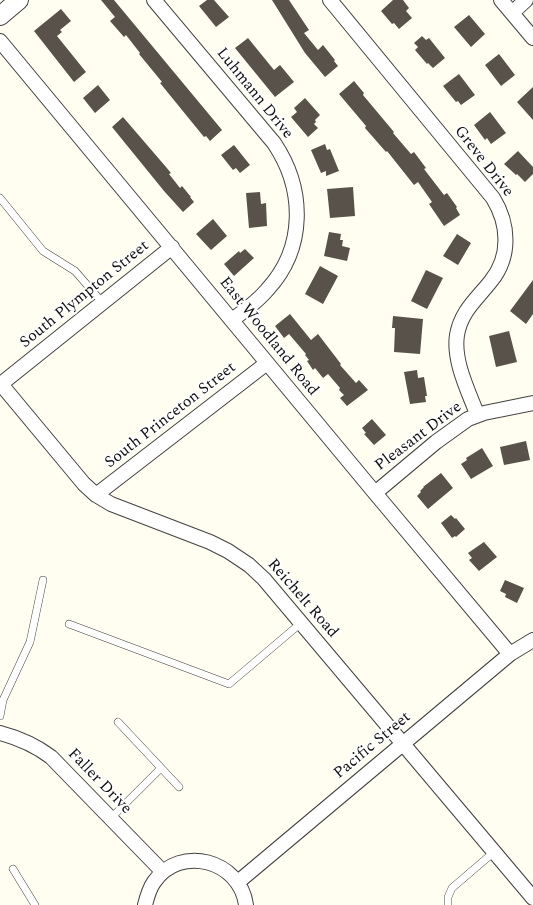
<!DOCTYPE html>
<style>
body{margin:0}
canvas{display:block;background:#fffef1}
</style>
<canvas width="533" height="905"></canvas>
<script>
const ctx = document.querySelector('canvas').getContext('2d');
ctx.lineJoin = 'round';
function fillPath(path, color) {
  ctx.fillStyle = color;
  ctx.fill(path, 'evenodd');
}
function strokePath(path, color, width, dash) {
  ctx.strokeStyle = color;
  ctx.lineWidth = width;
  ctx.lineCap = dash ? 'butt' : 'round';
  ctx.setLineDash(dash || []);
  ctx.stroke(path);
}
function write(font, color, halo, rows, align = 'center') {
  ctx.font = font + ' Spectral,serif';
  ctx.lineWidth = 4;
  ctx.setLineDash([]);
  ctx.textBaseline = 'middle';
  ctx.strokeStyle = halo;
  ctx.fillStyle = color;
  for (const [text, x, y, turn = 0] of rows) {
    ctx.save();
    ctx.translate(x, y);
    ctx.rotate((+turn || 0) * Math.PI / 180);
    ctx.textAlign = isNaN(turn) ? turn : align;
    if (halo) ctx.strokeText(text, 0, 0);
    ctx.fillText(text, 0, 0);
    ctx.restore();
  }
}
const building = new Path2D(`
 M101,0H114L222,130L210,141L206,136L204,137L160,83L162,82L139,54L140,53L126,35L124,37L110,21L115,17Z
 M207,0H214L229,17L216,27L199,6Z
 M272,0H289L309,30L304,33L318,50L323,45L335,60L334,61L338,66L325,77L305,53Z
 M393,0H403L409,8L406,11L412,18L399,29L394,23L392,24L381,11Z
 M61,9L71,21L60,30L62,32L57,36L86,72L74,82L34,31Z
 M469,15L485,34L471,47L454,27Z
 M422,36L426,40L429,38L445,58L433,68L428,63L427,64L415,50L418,47L414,43Z
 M248,38L274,70L280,65L294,82L275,97L235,48Z
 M499,54L515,75L501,86L485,65Z
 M459,74L475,95L461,105L458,101L456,102L443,86Z
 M354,81L364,93L363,95L394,132L393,133L411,154L414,152L426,168L424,169L444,195L447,193L457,207L456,208L460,215L444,226L429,204L432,202L418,182L414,185L387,151L386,152L365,128L366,126L339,94Z
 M98,85L110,100L95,113L83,98Z
 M533,87V120L517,102Z
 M305,98L320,115L315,120L316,122L314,124L318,128L308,137L291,117L297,112L294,108Z
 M490,112L506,133L491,144L487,138L485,140L474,125Z
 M123,117L166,167L171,173L169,174L180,188L182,186L191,197H190L194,202L183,212L164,191L112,127Z
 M325,144L327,150L330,149L339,171L326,176V171L321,173L311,150Z
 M234,145L250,165L240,173L236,168L233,170L221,155Z
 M518,151L533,167V174L525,182L517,174L516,175L504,164Z
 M353,187L355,216L330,218L327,189Z
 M260,192L261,204L266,203L267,226L249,228L246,193Z
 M213,219L227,236L211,250L196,234Z
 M329,232L341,234L340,240H343L342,246L350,248L347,261L324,256Z
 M457,234L471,243L458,265L443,256Z
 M245,249L254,258L234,276L224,264L239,251L240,253Z
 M320,266L338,276L323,304L305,294Z
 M426,270L443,278L427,309L411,301Z
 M533,280V314L526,324L510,311Z
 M290,314L311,340L318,334L341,364L340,365L356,383L359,380L368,390L347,406L340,398L344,395L339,390L340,388L328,374L323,378L315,368L313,370L307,361L309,360L305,355L306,354L289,334L284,338L275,326Z
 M393,316L423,319L420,354L394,352L395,328H392Z
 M509,331L517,362L496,367L489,336Z
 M417,370L418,378L424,377L427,396H425L426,402L410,404L404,372Z
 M372,419L386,435L374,445L364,434L366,433L362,428Z
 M526,441L530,460L504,465L500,447Z
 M482,448L493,466L471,479L461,464L467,460L466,458Z
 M441,473L453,488L428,509L417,496L421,492L420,491L424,487H423Z
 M451,515L455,519L456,518L465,529L456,537L455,536L452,538L441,523Z
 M484,542L497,557L479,571L469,560L472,558L468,553Z
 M505,580L524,588L517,603L505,597L506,594L500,591Z`);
const service = new Path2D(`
 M0,198L43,251L75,271L102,302
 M69,624L229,684L301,623
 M0,716L3,700L30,642L43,580
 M118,722L179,787
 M111,818L161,768
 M13,869L35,905
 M448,905V897L452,888L494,852`);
const minor = new Path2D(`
 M154,0L274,143C305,189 306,248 267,290C257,302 244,311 232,320
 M330,0L493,198C509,224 511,256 491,281C477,299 461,311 457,335C453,361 468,390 477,414
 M501,0L533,38
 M512,13L526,0
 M0,41L375,493L510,654
 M0,383L84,484L96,495L111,504L210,542L228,551L249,565L264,579L533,898
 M1,384L172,247
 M375,493L436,442L468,419L484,413L533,403
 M96,495L267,363
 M0,733C19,738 35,745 51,757L163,872
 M238,882L510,654L533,640
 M145,905C147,897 149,889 154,882C180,844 240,860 246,905`);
const tertiary = new Path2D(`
 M0,16L19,0`);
const streetNames = [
 ["Luhmann Drive",254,94,51],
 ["Greve Drive",483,162,52],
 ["South Plympton Street",85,295,-39],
 ["East Woodland Road",268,337,51],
 ["South Princeton Street",171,416,-38],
 ["Pleasant Drive",419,437,-37],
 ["Reichelt Road",302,599,49],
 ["Pacific Street",373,746,-40],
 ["Faller Drive",99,782,46]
];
fillPath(building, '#58524b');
strokePath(service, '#424242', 8);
strokePath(minor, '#424242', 16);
strokePath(tertiary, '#424242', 20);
strokePath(service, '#fff', 7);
strokePath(minor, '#fff', 14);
strokePath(tertiary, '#fff', 18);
write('16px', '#0f0f0f', '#fff', streetNames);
</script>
